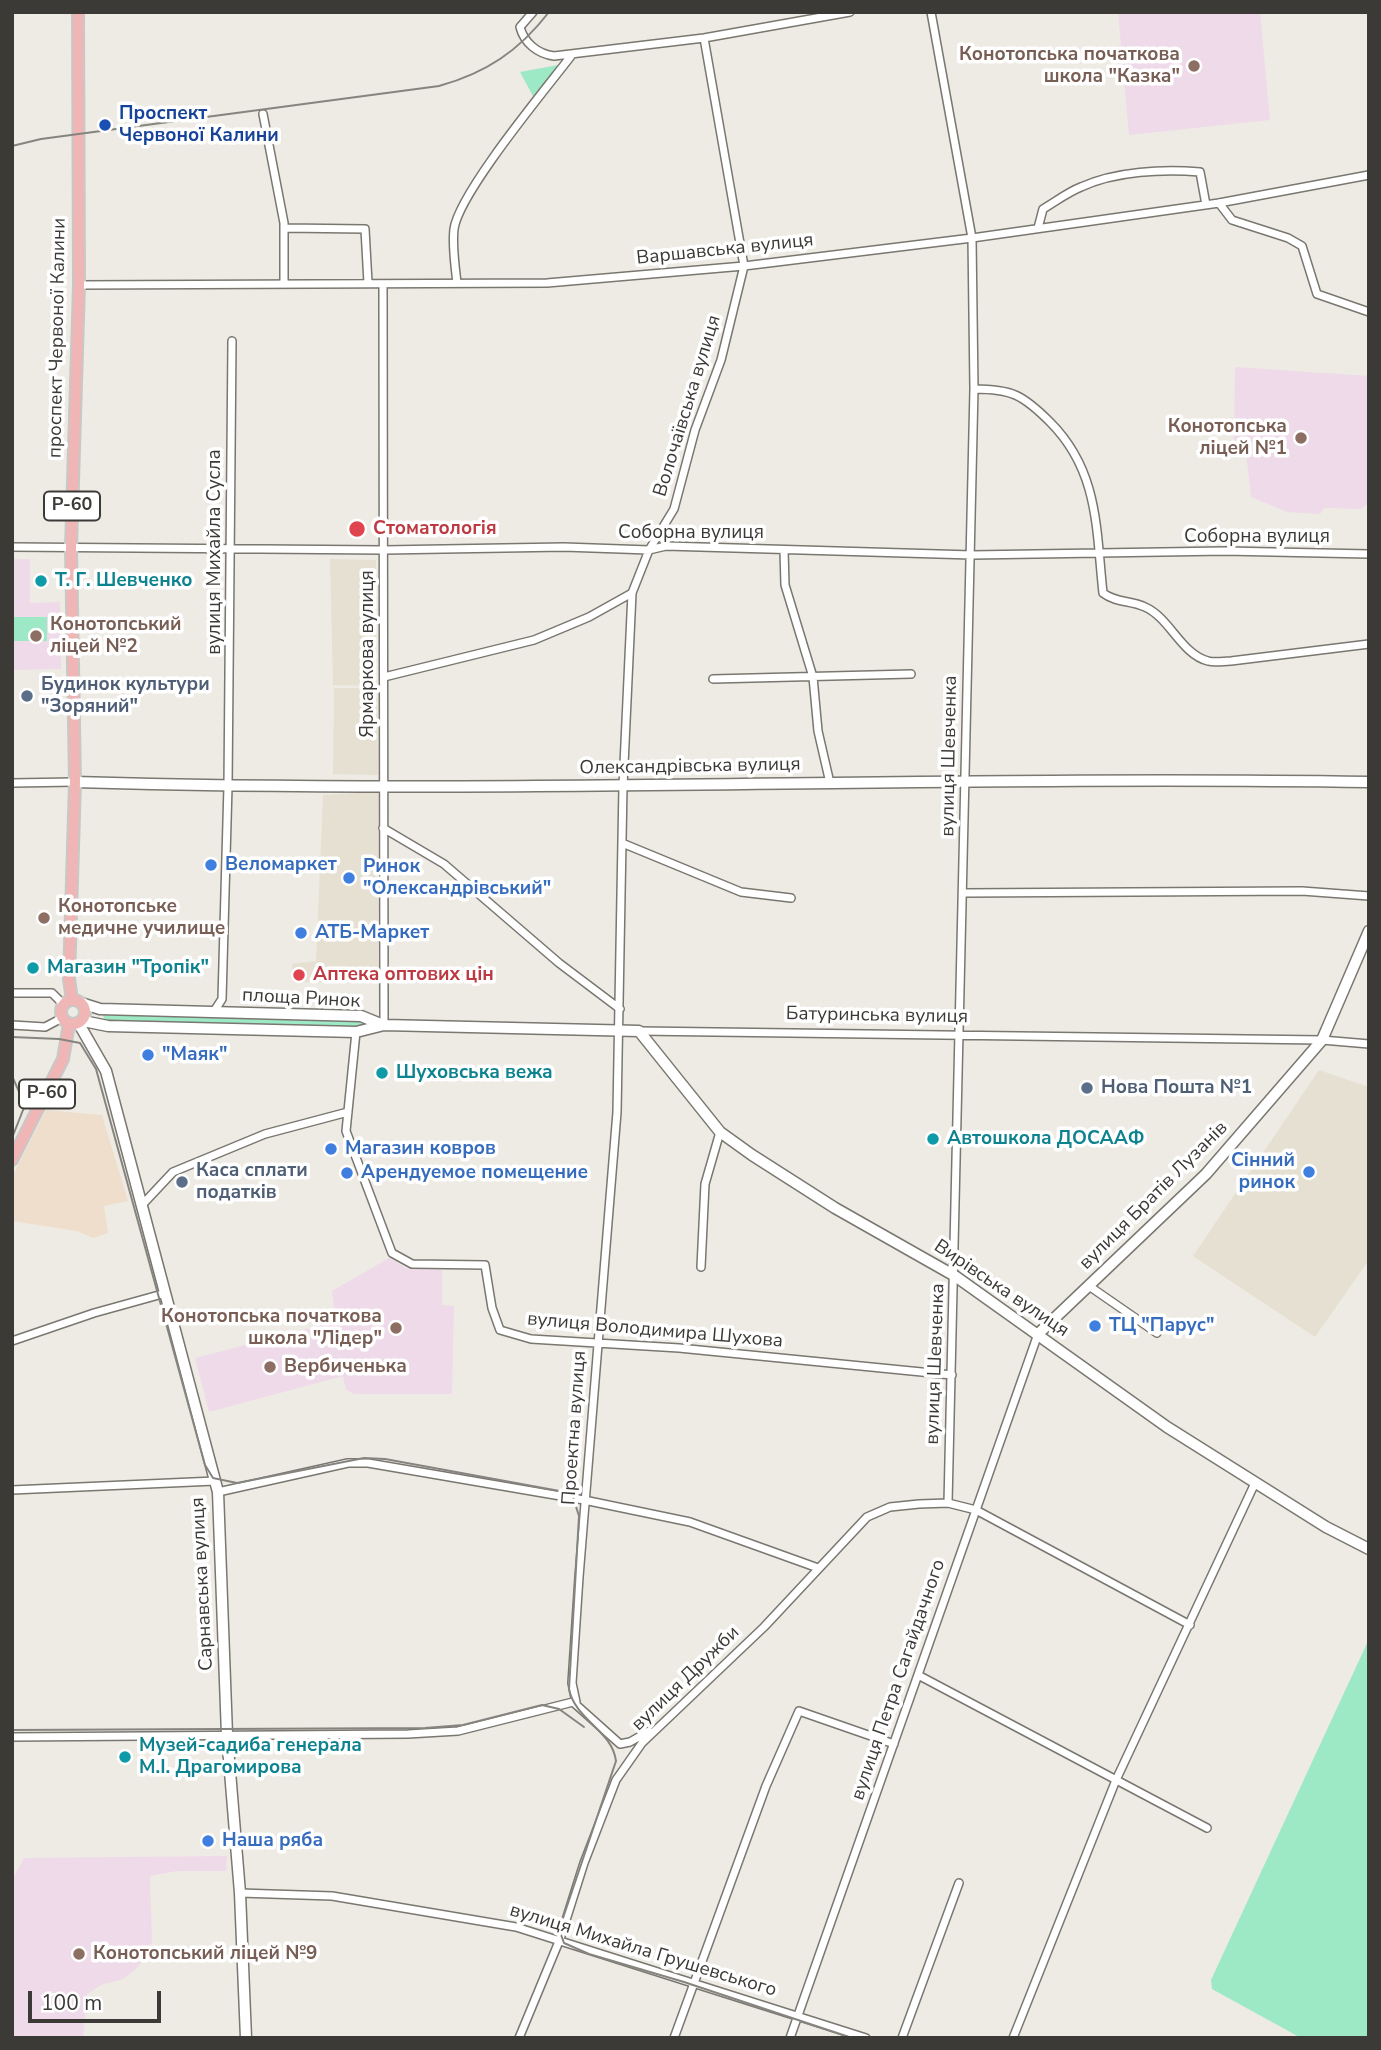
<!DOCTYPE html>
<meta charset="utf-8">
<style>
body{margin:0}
#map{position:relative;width:1381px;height:2050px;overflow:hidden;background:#eeebe4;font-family:"Nunito Sans",sans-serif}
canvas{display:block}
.frame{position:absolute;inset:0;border:14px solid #3b3a37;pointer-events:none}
.scale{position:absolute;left:28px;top:1991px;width:133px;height:32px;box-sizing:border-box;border:4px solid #3b3a37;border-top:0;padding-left:9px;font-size:21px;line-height:24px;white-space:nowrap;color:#3b3a37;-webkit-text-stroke:5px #fff;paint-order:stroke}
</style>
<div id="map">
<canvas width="1381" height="2050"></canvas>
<div class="frame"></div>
<div class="scale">100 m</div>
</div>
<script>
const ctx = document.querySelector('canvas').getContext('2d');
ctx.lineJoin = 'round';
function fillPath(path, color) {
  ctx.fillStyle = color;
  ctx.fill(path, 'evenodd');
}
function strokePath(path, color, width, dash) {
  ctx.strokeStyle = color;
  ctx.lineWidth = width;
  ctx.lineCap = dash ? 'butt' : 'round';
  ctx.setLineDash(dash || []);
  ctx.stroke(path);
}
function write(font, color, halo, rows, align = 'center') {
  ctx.font = font + ' "Nunito Sans",sans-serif';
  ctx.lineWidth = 7;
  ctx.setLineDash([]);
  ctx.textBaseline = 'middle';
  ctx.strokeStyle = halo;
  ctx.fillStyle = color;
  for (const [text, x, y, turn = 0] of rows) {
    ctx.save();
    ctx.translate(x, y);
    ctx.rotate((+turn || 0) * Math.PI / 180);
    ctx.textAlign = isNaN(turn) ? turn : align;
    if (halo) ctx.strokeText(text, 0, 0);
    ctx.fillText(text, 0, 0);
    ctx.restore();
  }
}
const built = new Path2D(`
 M330,559L376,560V686L333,685Z
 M334,688H377L378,775L333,774Z
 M378,792V983L293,982L292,964L316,961L323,795Z
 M1319,1070L1369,1087V1260L1315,1337L1193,1256Z`);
const industrial = new Path2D(`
 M46,1110L102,1115L128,1201L104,1206L108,1233L93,1238L77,1231L12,1221V1177Z`);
const education = new Path2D(`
 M1118,12H1260L1270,120L1129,135Z
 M1235,367L1369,376V503L1361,509L1324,508L1320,514L1287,512L1251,497L1245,444L1234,441Z
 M12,559H30V603L60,602L61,669L12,670Z
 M389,1258L406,1268L442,1270V1305L454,1306L452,1394H354L346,1390L343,1376L209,1412L195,1358L335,1322L338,1338L332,1291Z
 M227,1856L226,1871H177L150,1876L152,1942L138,1967L123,1979L101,1985L87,1994L83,2038H12V1880L24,1858Z`);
const green = new Path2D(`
 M558,65L534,98L520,72Z
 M12,617H47V641H12Z
 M103,1015L361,1022L362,1025L361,1028L105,1021Z
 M1369,1639V2038H1301L1212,1989L1211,1980Z`);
const street = new Path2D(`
 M533,12L520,27C524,43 538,54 554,56L704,38L850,12
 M931,12L972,238L974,389L948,1503
 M263,114L284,223V283
 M1219,203L1232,220L1288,238L1302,246L1317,294L1369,312
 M285,228L365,229L368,283
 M1038,228L1043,209C1055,202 1068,192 1081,187C1116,171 1163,169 1200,172L1206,205
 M457,283C455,265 452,246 454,229C459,193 545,90 571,56
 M383,284L384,1025
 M79,285L547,283L744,266L972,238L1219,203L1369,175
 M974,389C1012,389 1023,395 1050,422C1099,471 1096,529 1103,593C1116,603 1130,600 1145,607C1170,618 1181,654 1208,661C1215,663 1224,661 1231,661L1369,644
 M12,547L384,550L564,547L649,550L666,546L972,555L1225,551L1369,554
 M784,550L785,585L813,677L818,731L830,783
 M384,677L534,640L589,617L632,593
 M713,679L911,674
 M12,783L75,782
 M383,828L444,864L559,963L620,1009
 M622,843L741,892L791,898
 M964,893L1302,891L1369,896
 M12,993H52L63,1004
 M213,1013L222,999L228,786L232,341
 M12,1025L45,1027L62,1018
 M639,1031L1322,1040L1369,1044
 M356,1032L346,1131L392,1253L412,1264L485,1265L492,1308L500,1330L531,1339L679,1348L952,1375
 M142,1205L173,1172L265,1134L348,1112
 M701,1267L705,1184L720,1132
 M1089,1286L1157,1333
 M12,1341L94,1313L166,1293
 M12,1490L215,1481
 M218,1492L348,1463H368L584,1500L690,1522L818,1568
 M918,1675L1207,1828
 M576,1702L572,1683L579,1577L617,1112L623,786L632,593L649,550L674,509L695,430L721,360L744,266L704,38
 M12,1737L408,1734L458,1731L573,1702L620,1744L630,1742L649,1731
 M240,1893L332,1896L516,1927L866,2038
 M519,2038L560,1939L584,1863L616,1780L642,1743L764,1627L867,1517L890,1507L919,1504L948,1503L976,1510L1190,1625
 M674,2038L766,1786L799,1711L894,1744
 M790,2038L1038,1334
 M902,2038L959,1883
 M1013,2038L1116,1780L1255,1483`);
const secondary = new Path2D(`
 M75,782C506,795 937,775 1369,782
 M81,1003L100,1009L361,1016L383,1025
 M83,1021L108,1026L356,1032L384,1025L639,1031L720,1132L752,1155L835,1208L955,1276L1167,1427L1326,1527L1369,1549
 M79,1024L106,1071L218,1492L227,1735L240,1893L246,2038
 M1038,1334L1206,1174L1322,1040L1369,931`);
const primary = new Path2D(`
 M61 1012a12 12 0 1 1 24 0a12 12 0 1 1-24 0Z
 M72,1000L69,979L75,782L71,547L79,285L78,12
 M12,1160L63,1059L69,1024`);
const tram = new Path2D(`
 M12,146L41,139L439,86C486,73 519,51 549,12
 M12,1037L59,1039L80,1043L96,1069L205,1465L213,1478L237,1483L364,1458L385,1459L565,1492L573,1497L579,1516L569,1689C575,1720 612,1730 616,1761L563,1918L560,1932L564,1943L589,1954L684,1982L852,2038
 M12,1076L25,1105L12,1138
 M12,1730L425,1728L463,1725L542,1705L559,1709L584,1727`);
const markers = [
 [1194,66,7,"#8d6e63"],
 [105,125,7,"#1a4fb4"],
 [1301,438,7,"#8d6e63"],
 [357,529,9,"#e0444e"],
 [41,581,7,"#0f9aa8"],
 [36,636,7,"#8d6e63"],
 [27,696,7,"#5c6f8a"],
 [211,865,7,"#3f7fe0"],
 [349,878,7,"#3f7fe0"],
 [44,918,7,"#8d6e63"],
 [301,933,7,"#3f7fe0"],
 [33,968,7,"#0f9aa8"],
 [299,975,7,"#e0444e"],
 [148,1055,7,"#3f7fe0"],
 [382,1073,7,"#0f9aa8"],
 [1087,1088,7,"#5c6f8a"],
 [933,1139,7,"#0f9aa8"],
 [331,1149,7,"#3f7fe0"],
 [1309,1172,7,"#3f7fe0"],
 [347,1173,7,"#3f7fe0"],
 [182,1182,7,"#5c6f8a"],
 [1095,1326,7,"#3f7fe0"],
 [396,1328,7,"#8d6e63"],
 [270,1367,7,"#8d6e63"],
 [125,1757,7,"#0f9aa8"],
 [208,1841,7,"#3f7fe0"],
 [79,1954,7,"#8d6e63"]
];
const shields = [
 [72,506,56],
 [47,1094,56]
];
const shieldNames = [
 ["Р-60",72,506],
 ["Р-60",47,1094]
];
const educationNames = [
 ["Конотопська початкова",1180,55,"right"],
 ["школа \"Казка\"",1180,77,"right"],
 ["Конотопська",1287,427,"right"],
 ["ліцей №1",1287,449,"right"],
 ["Конотопський",50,625],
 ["ліцей №2",50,647],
 ["Конотопське",58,907],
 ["медичне училище",58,929],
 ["Конотопська початкова",382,1317,"right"],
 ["школа \"Лідер\"",382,1339,"right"],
 ["Вербиченька",284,1367],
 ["Конотопський ліцей №9",93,1954]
];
const transitNames = [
 ["Проспект",119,114],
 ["Червоної Калини",119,136]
];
const streetNames = [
 ["Варшавська вулиця",725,250,-6],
 ["проспект Червоної Калини",58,338,-89],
 ["Волочаївська вулиця",688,406,-73],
 ["Соборна вулиця",691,533],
 ["Соборна вулиця",1257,537],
 ["вулиця Михайла Сусла",215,552,-90],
 ["Ярмаркова вулиця",368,654,-90],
 ["вулиця Шевченка",950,756,-89],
 ["Олександрівська вулиця",690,767,-1],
 ["площа Ринок",301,999,3],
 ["Батуринська вулиця",877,1016,1],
 ["вулиця Братів Лузанів",1154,1196,-45],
 ["Вирівська вулиця",1001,1289,34],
 ["вулиця Володимира Шухова",655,1331,5],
 ["вулиця Шевченка",936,1364,-88],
 ["Проектна вулиця",575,1428,-86],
 ["Сарнавська вулиця",203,1584,-93],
 ["вулиця Дружби",686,1679,-44],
 ["вулиця Петра Сагайдачного",899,1680,-71],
 ["вулиця Михайла Грушевського",643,1951,17]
];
const healthNames = [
 ["Стоматологія",373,529],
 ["Аптека оптових цін",313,975]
];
const cultureNames = [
 ["Т. Г. Шевченко",55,581],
 ["Магазин \"Тропік\"",47,968],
 ["Шуховська вежа",396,1073],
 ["Автошкола ДОСААФ",947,1139],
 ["Музей-садиба генерала",139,1746],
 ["М.І. Драгомирова",139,1768]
];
const serviceNames = [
 ["Будинок культури",41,685],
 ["\"Зоряний\"",41,707],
 ["Нова Пошта №1",1101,1088],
 ["Каса сплати",196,1171],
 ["податків",196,1193]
];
const shopNames = [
 ["Веломаркет",225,865],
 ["Ринок",363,867],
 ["\"Олександрівський\"",363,889],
 ["АТБ-Маркет",315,933],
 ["\"Маяк\"",162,1055],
 ["Магазин ковров",345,1149],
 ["Сінний",1295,1161,"right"],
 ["ринок",1295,1183,"right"],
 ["Арендуемое помещение",361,1173],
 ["ТЦ \"Парус\"",1109,1326],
 ["Наша ряба",222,1841]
];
fillPath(built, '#e5e0d1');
fillPath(industrial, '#efdecc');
fillPath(education, '#efdae9');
fillPath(green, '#9de8c5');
strokePath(street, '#797770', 10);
strokePath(secondary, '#797770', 13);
strokePath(primary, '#c8c8c7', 14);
strokePath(street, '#fff', 7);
strokePath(secondary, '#fff', 10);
strokePath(primary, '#f0b6b5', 10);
strokePath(tram, '#86847f', 2);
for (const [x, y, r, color] of markers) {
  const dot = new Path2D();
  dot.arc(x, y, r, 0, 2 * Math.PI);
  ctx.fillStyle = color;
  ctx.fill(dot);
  strokePath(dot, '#fff', 2.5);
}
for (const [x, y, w] of shields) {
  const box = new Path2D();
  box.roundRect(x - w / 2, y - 14.5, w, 29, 5);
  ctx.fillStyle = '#fff';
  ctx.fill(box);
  strokePath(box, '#3b3a37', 2);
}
write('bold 18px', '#3b3a37', null, shieldNames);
write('bold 19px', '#785e54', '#fff', educationNames, 'left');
write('bold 19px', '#164399', '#fff', transitNames, 'left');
write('19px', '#3b3a37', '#fff', streetNames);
write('bold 19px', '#be3a42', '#fff', healthNames, 'left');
write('bold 19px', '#0d838f', '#fff', cultureNames, 'left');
write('bold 19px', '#4e5e75', '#fff', serviceNames, 'left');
write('bold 19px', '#366cbe', '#fff', shopNames, 'left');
</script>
